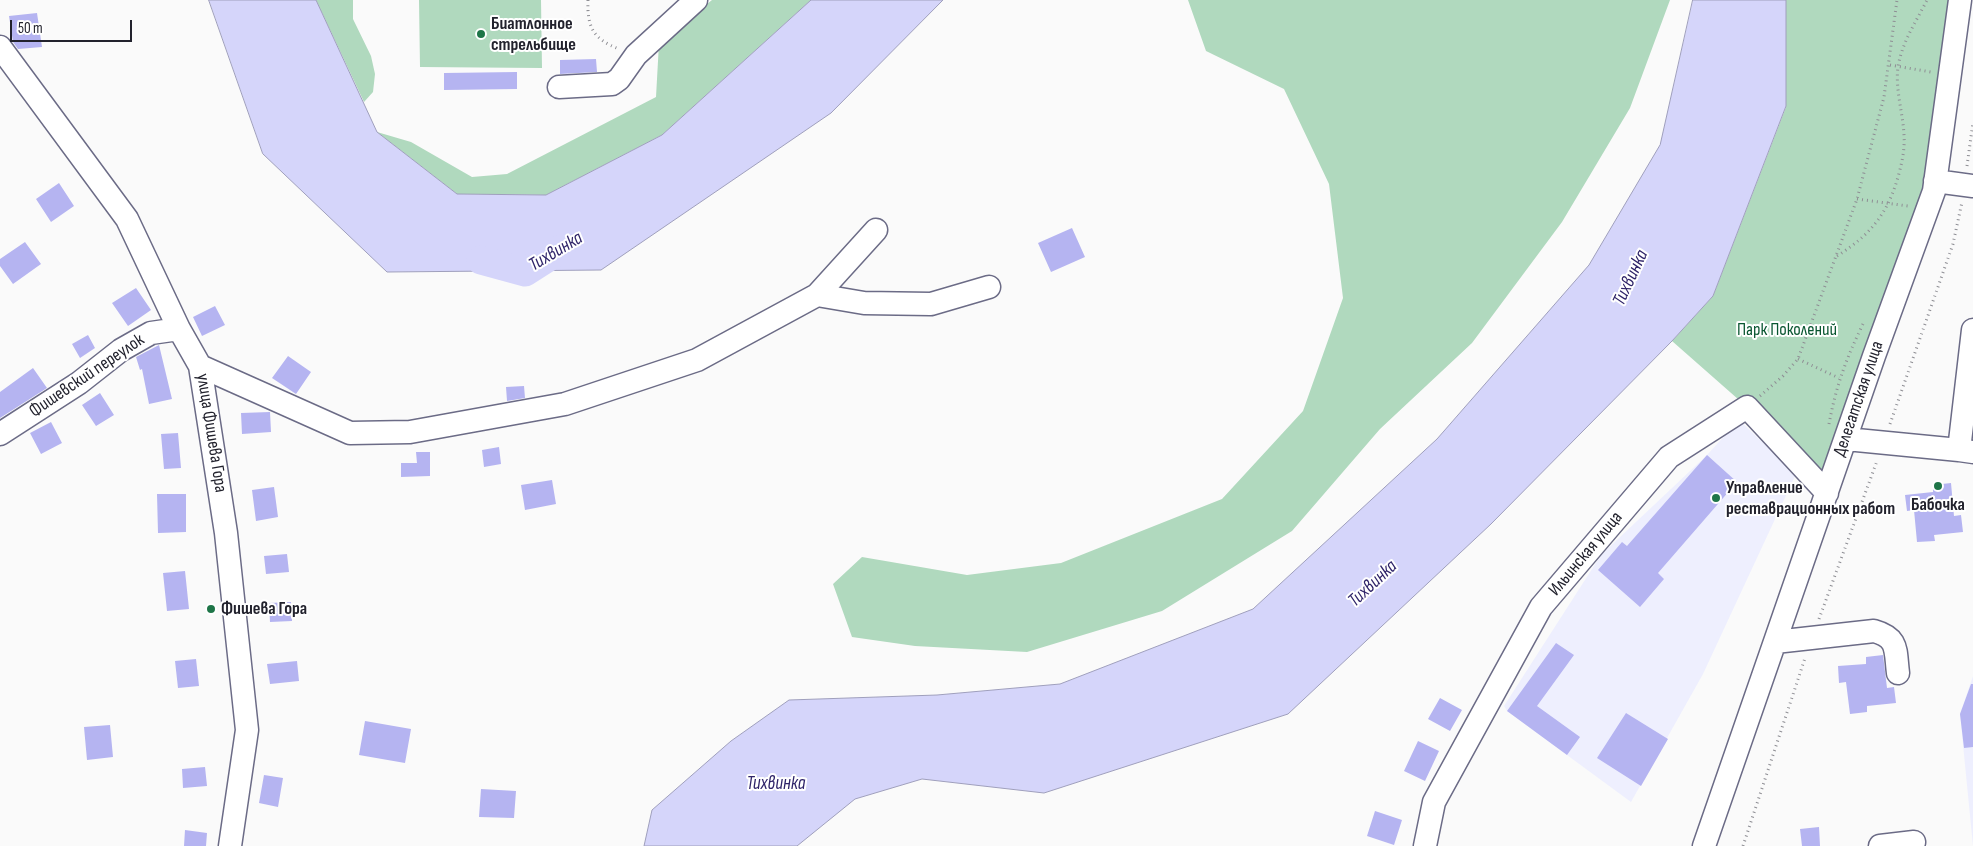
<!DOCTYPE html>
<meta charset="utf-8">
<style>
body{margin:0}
#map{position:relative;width:1973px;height:846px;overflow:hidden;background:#fafafa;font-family:"Sofia Sans Condensed",sans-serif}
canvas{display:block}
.scale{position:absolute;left:10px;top:20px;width:122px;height:22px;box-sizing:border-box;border:2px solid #22222d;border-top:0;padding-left:6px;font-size:15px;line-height:18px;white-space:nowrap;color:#22222d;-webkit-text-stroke:4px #fff;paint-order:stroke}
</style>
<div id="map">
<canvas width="1973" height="846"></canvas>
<div class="scale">50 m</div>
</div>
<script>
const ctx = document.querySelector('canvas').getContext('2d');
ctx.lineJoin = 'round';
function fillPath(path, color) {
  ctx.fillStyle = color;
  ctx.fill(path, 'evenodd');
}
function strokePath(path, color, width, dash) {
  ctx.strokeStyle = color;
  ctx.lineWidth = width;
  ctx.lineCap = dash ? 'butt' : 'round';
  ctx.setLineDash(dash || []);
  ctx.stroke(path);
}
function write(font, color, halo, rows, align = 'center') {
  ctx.font = font + ' "Sofia Sans Condensed",sans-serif';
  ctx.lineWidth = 4;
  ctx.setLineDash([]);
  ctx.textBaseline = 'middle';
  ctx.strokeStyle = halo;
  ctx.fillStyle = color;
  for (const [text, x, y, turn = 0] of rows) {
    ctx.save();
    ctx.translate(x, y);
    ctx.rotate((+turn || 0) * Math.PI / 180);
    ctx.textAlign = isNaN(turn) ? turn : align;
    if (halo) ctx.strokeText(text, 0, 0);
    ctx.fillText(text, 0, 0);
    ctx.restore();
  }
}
const built = new Path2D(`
 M1739,420L1796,474L1703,674L1631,802L1507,711L1504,706L1601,555L1707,455Z
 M1973,676V846L1960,714Z`);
const green = new Path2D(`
 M316,0H353V19L371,56L375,74L373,92L364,102Z
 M419,0H541L542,68L420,67Z
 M712,0H811L662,135L546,195L457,194L377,132L411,142L472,177L507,174L656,97L659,43Z
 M1188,0H1670L1630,108L1562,222L1472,343L1380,429L1292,531L1162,611L1027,652L915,646L852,637L833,584L862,557L967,575L1061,563L1222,499L1303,411L1343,298L1329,184L1284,89L1206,51Z
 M1786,0H1953L1922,193L1820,488L1747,407L1672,341L1713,296L1786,107Z`);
const water = new Path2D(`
 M209,0H316L377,132L457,194L546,195L662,135L811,0H943L831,113L601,270L387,272L263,154Z
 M1693,0H1786V106L1713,296L1672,341L1491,524L1288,714L1044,793L922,779L855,799L797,846H644L652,810L731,741L789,700L937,695L1060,684L1253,609L1437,439L1589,265L1660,145Z`);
const river = new Path2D(`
 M481,260L525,272L561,249`);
const building = new Path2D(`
 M37,13L42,47L18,49L13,42L9,16Z
 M596,59L597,72L560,74V60Z
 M517,72V89L444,90V73Z
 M59,183L74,206L51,222L36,199Z
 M1072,228L1085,257L1051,272L1038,243Z
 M25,242L41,264L13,284L0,266V259Z
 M136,288L151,310L128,326L112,303Z
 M215,306L225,325L202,336L193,317Z
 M88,335L95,348L80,358L72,344Z
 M159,345L172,399L149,404L142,369L140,370L136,357Z
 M288,356L311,372L296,394L272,378Z
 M33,368L47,388L0,418V392Z
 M524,386L525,398L507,401L506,387Z
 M100,393L114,415L96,426L82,405Z
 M270,412L271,432L242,434L241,413Z
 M51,422L62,443L41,454L30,433Z
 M178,433L181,468L164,469L161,434Z
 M499,447L501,464L484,467L482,450Z
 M416,452H430V476L401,477V463H417Z
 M1707,455L1737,482L1658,573L1664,579L1640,607L1598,570L1622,542L1627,546Z
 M552,480L556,504L525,510L521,485Z
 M1951,483L1954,516L1961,515L1963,532L1934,535L1935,541L1917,542L1914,510L1907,511L1905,495L1933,492V485Z
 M274,487L278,517L256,521L252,490Z
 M157,494H186V532L158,533Z
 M287,554L289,572L266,574L264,556Z
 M185,571L189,609L167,611L163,573Z
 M291,602L292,621L270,622L269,603Z
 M1556,643L1574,655L1537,706L1580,737L1567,755L1507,711Z
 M1883,655L1887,688L1894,687L1896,703L1867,706V712L1850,714L1846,682L1839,683L1838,666L1866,664V657Z
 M196,659L199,686L178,688L175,661Z
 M297,661L299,681L270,684L267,664Z
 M1971,684H1973V747L1964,748L1960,714Z
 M1440,698L1462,710L1450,731L1428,719Z
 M1626,713L1668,739L1641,786L1597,758Z
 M365,721L411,729L405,763L359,755Z
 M110,725L113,757L87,760L84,727Z
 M1418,741L1439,751L1425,781L1404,771Z
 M205,767L207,786L183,788L182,769Z
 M264,775L283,778L278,807L259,803Z
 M481,789L516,791L514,818L479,817Z
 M1375,811L1402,820L1394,845L1367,836Z
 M1819,827L1820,846H1802L1800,829Z
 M185,830L207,833L206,846H184Z`);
const path = new Path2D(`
 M588,0C587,27 593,39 619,49
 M1890,65L1931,72
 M1967,166L1973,122
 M1857,199L1908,206
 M1837,256C1870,235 1887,215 1898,177C1902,163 1905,149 1904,135C1903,113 1895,89 1898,67C1902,42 1916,22 1927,0
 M1798,359L1839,378
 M1760,396L1783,376L1798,359L1857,199L1884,97L1897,0
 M1829,424C1836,386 1846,359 1863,324
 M1890,424L1953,244L1962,202
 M1819,619L1877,461
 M1743,846L1805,658`);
const minor = new Path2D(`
 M0,47L127,219L179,329L200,366L226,533L247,730L230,846
 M559,87L612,84L619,79L636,55L696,0
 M1935,181L1973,186
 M817,295L876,230
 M1973,330L1959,450L1973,452
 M200,366L350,433L410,432L565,404L697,360L817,295L864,303L931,304L989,287
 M0,434L79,383L121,350L151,333L179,329
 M1846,439L1959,450
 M1775,642L1874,631C1899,638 1895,650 1898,673
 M1425,846L1434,802L1541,607L1669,457L1747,407L1827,493
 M1704,846L1874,356L1934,191L1960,0
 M1880,846L1914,842`);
const markers = [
 [481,34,5,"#1e7548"],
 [1938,486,5,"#1e7548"],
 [1716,498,5,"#1e7548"],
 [211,609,5,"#1e7548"]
];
const poiNames = [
 ["Биатлонное",491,24],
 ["стрельбище",491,45],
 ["Управление",1726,488],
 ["реставрационных работ",1726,509],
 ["Бабочка",1938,505,"center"],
 ["Фишева Гора",221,609]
];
const parkNames = [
 ["Парк Поколений",1787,330]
];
const streetNames = [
 ["Фишевский переулок",87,376,-34],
 ["Делегатская улица",1859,399,-71],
 ["улица Фишева Гора",211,433,81],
 ["Ильинская улица",1586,554,-50]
];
const waterNames = [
 ["Тихвинка",556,252,-31],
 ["Тихвинка",1631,278,-65],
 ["Тихвинка",1373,584,-43],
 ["Тихвинка",776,784]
];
fillPath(built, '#eeeffe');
fillPath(green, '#b0d9be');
fillPath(water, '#d5d5fa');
strokePath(water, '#9f9fbc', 1);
strokePath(river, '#d5d5fa', 29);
fillPath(building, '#b5b4f1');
strokePath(minor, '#6b6b86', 25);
strokePath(path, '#8e8e94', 3, [1, 4]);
strokePath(minor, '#fff', 22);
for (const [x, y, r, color] of markers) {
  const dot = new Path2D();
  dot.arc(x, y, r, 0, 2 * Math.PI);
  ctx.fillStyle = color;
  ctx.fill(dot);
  strokePath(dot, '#fff', 2);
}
write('bold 18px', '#22222d', '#fff', poiNames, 'left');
write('18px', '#095631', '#fff', parkNames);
write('18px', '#22222d', '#fff', streetNames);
write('italic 19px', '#2f2469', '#fff', waterNames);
</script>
